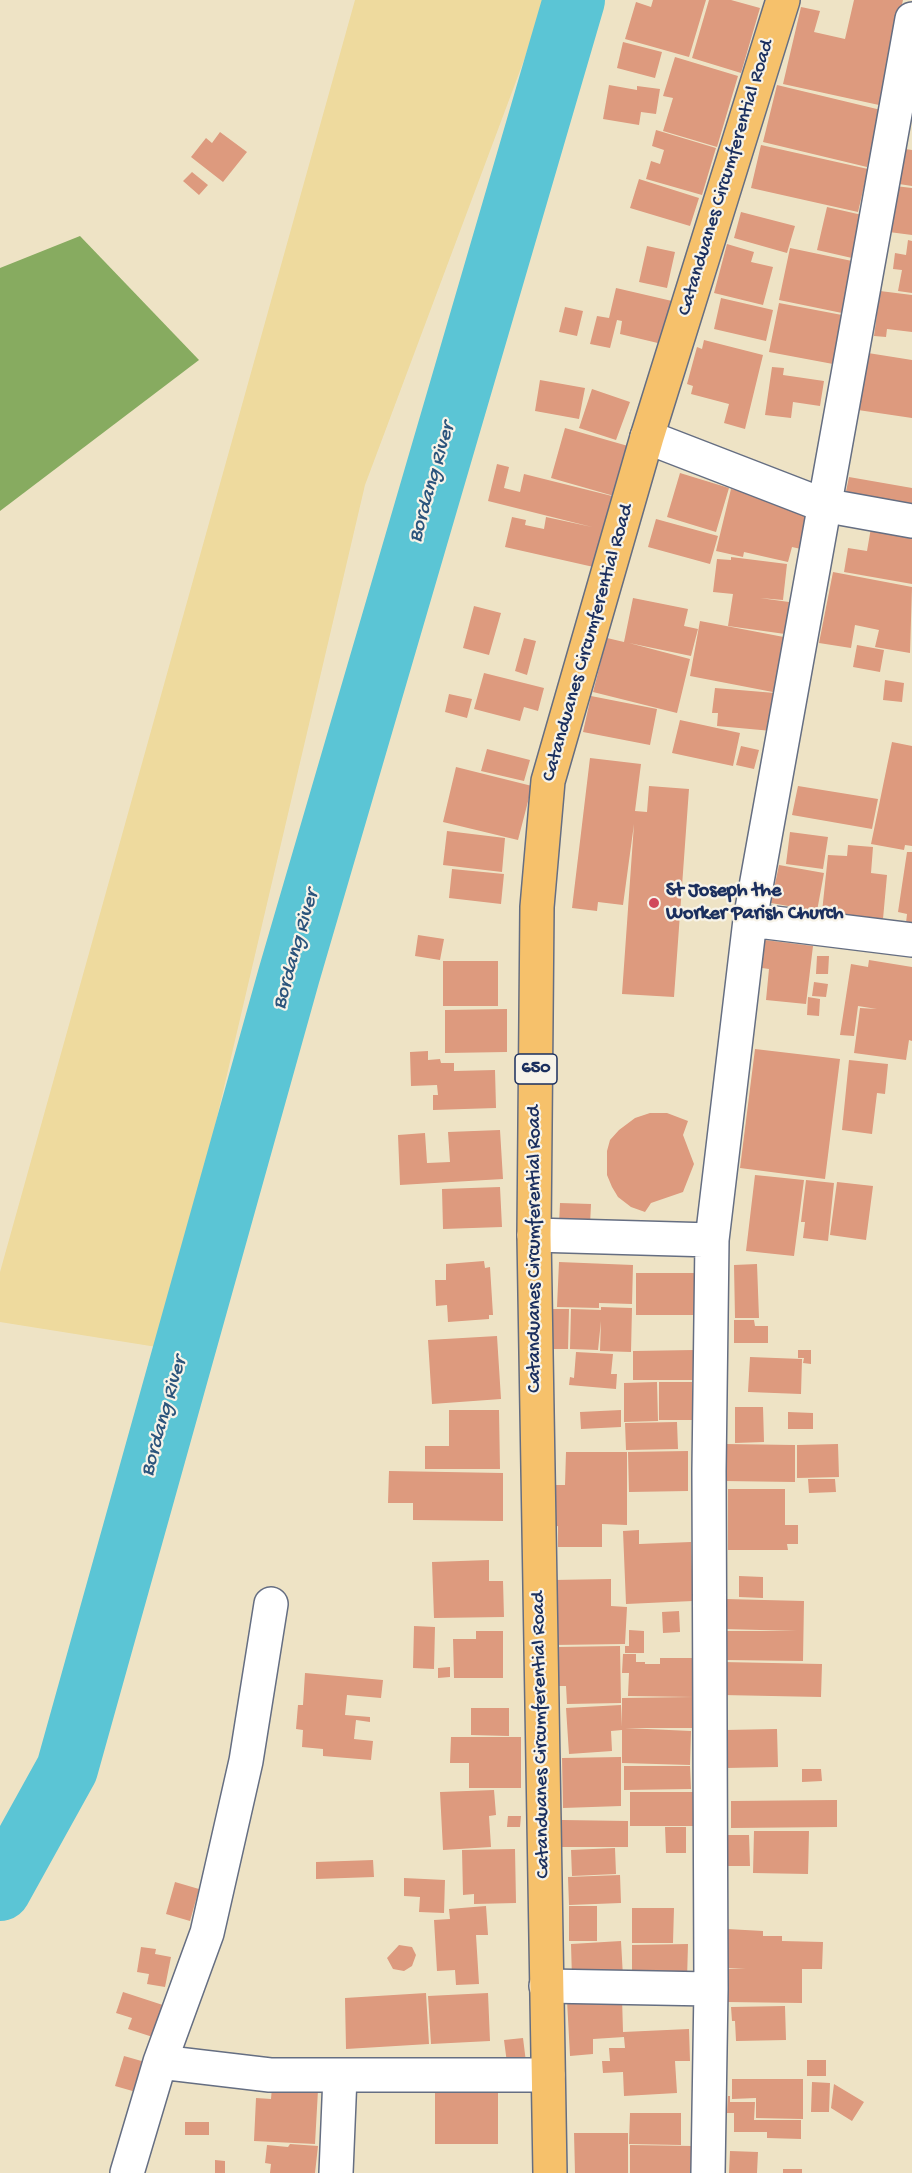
<!DOCTYPE html>
<style>
body{margin:0}
canvas{display:block;background:#eee3c5}
</style>
<canvas width="912" height="2173"></canvas>
<script>
const ctx = document.querySelector('canvas').getContext('2d');
ctx.lineJoin = 'round';
function fillPath(path, color) {
  ctx.fillStyle = color;
  ctx.fill(path, 'evenodd');
}
function strokePath(path, color, width, dash) {
  ctx.strokeStyle = color;
  ctx.lineWidth = width;
  ctx.lineCap = dash ? 'butt' : 'round';
  ctx.setLineDash(dash || []);
  ctx.stroke(path);
}
function write(font, color, halo, rows, align = 'center') {
  ctx.font = font + ' "Gochi Hand",sans-serif';
  ctx.lineWidth = 4.5;
  ctx.setLineDash([]);
  ctx.textBaseline = 'middle';
  ctx.strokeStyle = halo;
  ctx.fillStyle = color;
  for (const [text, x, y, turn = 0] of rows) {
    ctx.save();
    ctx.translate(x, y);
    ctx.rotate((+turn || 0) * Math.PI / 180);
    ctx.textAlign = isNaN(turn) ? turn : align;
    if (halo) ctx.strokeText(text, 0, 0);
    ctx.fillText(text, 0, 0);
    ctx.restore();
  }
}
const forest = new Path2D(`
 M80,236L199,360L0,511V268Z`);
const sand = new Path2D(`
 M355,0H544L524,60L365,485L163,1348L0,1322V1272Z`);
const river = new Path2D(`
 M0,1890L67,1769L289,975L574,0`);
const building = new Path2D(`
 M653,0H706L689,57L625,39L636,2L651,7Z
 M709,0H731L760,8L741,73L692,58Z
 M854,0H903L879,105L783,84L801,7L820,11L814,32L845,39Z
 M623,42L662,52L655,78L617,68Z
 M675,57L738,76L717,147L663,131L673,98L663,96Z
 M609,85L637,90V86L660,89L656,114L641,112L639,125L603,119Z
 M777,85L881,110L867,167L763,142Z
 M656,130L716,148L702,195L646,179L651,161L660,164L664,150L652,146Z
 M220,132L247,152L223,182L191,157L206,138L212,143Z
 M761,145L868,169L858,212L751,188Z
 M905,149L912,150V186L899,184Z
 M192,172L208,185L199,195L183,181Z
 M639,179L699,198L690,226L630,208Z
 M895,186L912,188V235L889,232Z
 M827,207L862,215L852,258L817,250Z
 M741,212L795,226L787,253L734,238Z
 M908,240L912,241V293L898,291L902,270L893,269L895,253L906,255Z
 M727,244L754,252L751,262L773,267L763,305L714,293Z
 M647,246L675,252L667,288L639,282Z
 M790,248L852,261L842,313L779,300Z
 M616,288L672,301L662,344L620,334L622,321L617,320L610,348L590,344L597,316L609,318Z
 M880,291L912,295V332L887,329L886,337L874,336Z
 M721,298L773,310L766,341L714,329Z
 M779,303L842,315L833,364L769,352Z
 M565,307L583,311L577,336L559,332Z
 M704,340L763,355L745,429L724,423L729,404L691,394L693,386L687,384L697,347L702,349Z
 M868,353L912,360V418L858,410Z
 M772,367L784,368L783,375L824,381L820,406L793,402L791,418L765,415Z
 M540,380L585,388L579,419L535,411Z
 M592,389L630,402L616,440L579,428Z
 M565,428L628,446L614,496L551,478Z
 M497,464L509,467L504,488L520,492L524,474L612,496L603,531L598,568L505,547L512,517L526,520L525,525L544,529L546,517L592,527L488,501Z
 M680,473L729,488L716,532L667,517Z
 M849,477L912,488V513L844,501Z
 M731,489L811,508L801,549L792,547L788,562L744,552L743,557L716,551Z
 M656,519L718,536L710,564L648,547Z
 M872,522L912,529V584L844,572L848,548L867,551Z
 M731,557L787,564L783,600L760,598L789,602L785,634L728,626L733,594L713,592L717,559L731,560Z
 M833,572L912,587L910,653L875,647L879,630L855,625L851,648L819,643Z
 M633,598L688,609L684,626L698,629L691,656L629,643L690,659L677,713L593,692L607,638L624,642Z
 M474,606L501,613L489,655L463,648Z
 M700,621L789,638L778,693L690,676Z
 M524,638L536,641L527,675L515,671Z
 M857,645L884,650L880,672L853,667Z
 M484,673L544,688L538,711L524,707L520,721L474,709Z
 M885,680L904,683L902,702L883,700Z
 M715,688L775,693L772,731L717,726L718,713H712Z
 M449,694L472,699L467,718L445,712Z
 M591,696L657,709L650,745L583,732Z
 M680,720L740,733L733,766L672,753Z
 M892,742L912,746V846L905,845L904,850L871,844Z
 M741,746L759,750L754,769L736,765Z
 M487,749L530,760L524,781L481,771Z
 M590,758L641,764L635,811L647,812L649,786L689,789L674,997L622,994L634,824L623,905L598,902L597,911L572,908Z
 M456,767L532,786L518,840L443,822Z
 M798,786L878,799L872,829L792,815Z
 M447,831L505,838L502,872L443,865Z
 M790,832L828,837L823,869L786,864Z
 M848,845L873,847L871,873L887,875L883,919L822,912L828,855L847,856Z
 M907,852H912V924L906,923L907,914L898,912Z
 M779,865L824,873L817,911L771,903Z
 M452,869L504,874L501,904L449,898Z
 M418,935L444,939L440,960L415,956Z
 M765,940L813,946L806,1004L766,1000L769,969L762,968Z
 M817,956H829L828,974H816Z
 M869,960L912,967V1041L909,1040L906,1060L854,1053L860,1008L877,1009L858,1006L854,1036L840,1035L851,964L868,967Z
 M443,961H498V1006H443Z
 M814,982L828,984L826,997L812,996Z
 M808,997L820,999L819,1016L807,1015Z
 M507,1009V1052L445,1053V1010Z
 M755,1049L840,1059L825,1179L740,1168Z
 M428,1051V1060L440,1059L441,1063H454V1071L495,1070L496,1108L433,1110V1095H438L437,1085L411,1086L410,1052Z
 M849,1060L888,1064L885,1094L877,1093L872,1134L842,1130Z
 M650,1113H667L688,1121L683,1135L694,1164L683,1192L651,1203L645,1212L631,1207L618,1197L612,1187L607,1175V1151L610,1140L619,1130L635,1118Z
 M500,1130L503,1179L400,1185L398,1135L425,1133L427,1163L450,1162L448,1132Z
 M755,1175L804,1180L794,1256L746,1251Z
 M806,1180L834,1183L828,1241L803,1238L805,1222H801Z
 M837,1182L873,1186L866,1240L830,1235Z
 M500,1187L502,1227L443,1229L442,1189Z
 M560,1203L591,1204L590,1225L559,1224Z
 M484,1261L485,1268L490,1267L493,1315H489V1319L448,1322L447,1305L436,1306L435,1280H446V1264Z
 M559,1262L633,1265L632,1304L599,1303V1308L557,1307Z
 M757,1264L759,1318H735L734,1265Z
 M636,1273H699V1315H636Z
 M601,1307L632,1308L631,1352L600,1351L601,1321L598,1350L570,1349L571,1309L601,1310Z
 M551,1309H569L568,1349H550Z
 M734,1320H754L755,1326H768V1343H734Z
 M497,1336L501,1399L432,1404L428,1340Z
 M694,1350V1380H633V1351Z
 M798,1350H811V1364L803,1363L804,1358H798Z
 M576,1352L613,1354L611,1374H617L616,1389L569,1385L570,1377L574,1378Z
 M750,1357L802,1359L801,1394L748,1392Z
 M657,1382L658,1421L624,1422V1383Z
 M659,1382H692V1420H659Z
 M735,1407H763L764,1442L735,1443Z
 M449,1410H499L500,1469H425V1446H449Z
 M621,1410V1427L581,1429L580,1412Z
 M788,1412L813,1413V1429H788Z
 M677,1422L678,1449L626,1450L625,1423Z
 M725,1444L795,1445V1482L724,1481Z
 M838,1444L839,1477L797,1478V1445Z
 M688,1451V1491L629,1492L628,1452Z
 M566,1452H627V1525L602,1524V1547H558V1526L552,1527L553,1485H565Z
 M389,1471L503,1473V1521L413,1520V1503H388Z
 M808,1479H835L836,1492L809,1493Z
 M728,1489H785V1525H798V1544H787L788,1550H728Z
 M639,1530V1544L691,1542L693,1601L626,1604L623,1531Z
 M489,1560V1581H503L504,1617L434,1618L432,1562Z
 M739,1576L763,1577V1598L739,1597Z
 M611,1579V1606L627,1607L625,1644L553,1645V1580Z
 M725,1599L804,1601L803,1661L725,1660V1631H797L724,1629Z
 M679,1611L680,1632L663,1633L662,1612Z
 M414,1626L435,1627L434,1669L413,1668Z
 M629,1630L644,1631V1653H625V1646H629Z
 M476,1631H503V1678H454L453,1639H476Z
 M620,1646L621,1703L567,1704L566,1686H557V1647Z
 M623,1654H636V1662H645V1664H660V1658H694V1697L628,1696L629,1673H622Z
 M722,1662L822,1664L821,1697L722,1695Z
 M450,1667V1677L438,1678V1668Z
 M305,1673L383,1680L381,1698L347,1695L345,1715L370,1717V1722L356,1720L354,1739L373,1741L371,1760L323,1756V1749L302,1747L303,1730L296,1729L298,1705H303Z
 M693,1697V1728H625L691,1731L690,1765L622,1763V1730L611,1731L612,1751L569,1754L566,1708L621,1705L622,1727V1698Z
 M471,1708H509V1736L471,1735Z
 M777,1729L778,1767L726,1768L725,1730Z
 M451,1737H521V1788H469V1763H450Z
 M621,1757V1806L563,1808L562,1758Z
 M624,1766H690L691,1789L624,1790Z
 M802,1769H821L822,1781L802,1782Z
 M494,1790L496,1815L489,1816L491,1847L443,1850L440,1792Z
 M630,1792H693V1826H630Z
 M837,1800V1827L731,1828V1801Z
 M508,1816H521L520,1827H507Z
 M562,1820L628,1821V1847H562Z
 M665,1827H686V1853H666Z
 M754,1831H809L808,1874L753,1873Z
 M727,1835H749L750,1866H727Z
 M615,1848L616,1874L572,1876L571,1850Z
 M515,1849L516,1903L474,1904V1894L463,1895L462,1850Z
 M373,1860L374,1877L316,1879V1862Z
 M620,1875L621,1903L569,1905L568,1877Z
 M404,1878L445,1880L444,1913L419,1912L420,1897L404,1896Z
 M175,1882L199,1889L190,1921L166,1914Z
 M486,1906L488,1935H476L479,1984L456,1985L455,1970L437,1971L434,1920L450,1919L449,1909Z
 M569,1906H597V1941H569Z
 M632,1908H674L673,1943H632Z
 M727,1929L763,1931V1936H782V1941L823,1942L822,1969H802V2003L726,2002V1969H746L726,1968Z
 M621,1941L623,1977L572,1979L571,1944Z
 M688,1944L687,1980H632V1945Z
 M399,1945L412,1947L416,1955L412,1966L404,1971L393,1969L387,1958Z
 M141,1947L156,1949L155,1954L171,1957L165,1987L147,1984L149,1974L137,1972Z
 M123,1992L172,2008L162,2040L128,2029L132,2018L116,2013Z
 M426,1993L429,2044L346,2049L345,1998Z
 M488,1993L490,2041L431,2044L428,1996Z
 M622,1997L623,2032L689,2029L690,2061H675L677,2093L624,2096L623,2072L603,2073L602,2061H610L609,2048H625L624,2037L593,2039V2054L570,2056L567,2000Z
 M785,2006L786,2040L736,2041L735,2021H732L731,2007Z
 M523,2038L526,2062L507,2063L504,2040Z
 M124,2056L152,2064L143,2094L115,2086Z
 M807,2060H826V2076H807Z
 M732,2079H803V2119L756,2118V2098L732,2099Z
 M812,2082L830,2083L829,2112H811Z
 M834,2084L864,2102L852,2121L831,2108Z
 M272,2087L318,2090L315,2144L254,2141L256,2098L271,2099Z
 M435,2089H498V2144H435Z
 M728,2096H730V2102H755L754,2120H801V2139L767,2138V2132H734V2113H727Z
 M630,2113H681V2145L629,2144Z
 M185,2122H209V2135H185Z
 M574,2133H628V2173H575Z
 M290,2144L318,2146L315,2173H270L271,2164L265,2163L267,2145L288,2147Z
 M630,2145L691,2146V2173H630Z
 M730,2151L758,2152L757,2173H729Z
 M215,2160L225,2161V2173H215Z
 M783,2169H802V2173H783Z`);
const minor = new Path2D(`
 M647,437L823,505L912,521
 M750,920L912,940
 M534,1235L712,1240
 M546,1986L711,1989
 M160,2062L270,2075H548
 M127,2173L160,2062L207,1933L246,1761L271,1604
 M336,2173L340,2076
 M708,2173L711,1989L709,1471L712,1240L750,920L912,19`);
const major = new Path2D(`
 M550,2173L534,1235L537,907L548,781L647,437L783,0`);
const markers = [
 [654,903,6,"#d1495b"]
];
const shields = [
 [536,1069,42]
];
const shieldNames = [
 ["650",536,1069]
];
const streetNames = [
 ["Catanduanes Circumferential Road",727,178,-73],
 ["Catanduanes Circumferential Road",589,643,-74],
 ["Catanduanes Circumferential Road",536,1249,-90],
 ["Catanduanes Circumferential Road",542,1735,-91]
];
const poiNames = [
 ["St Joseph the",666,892],
 ["Worker Parish Church",666,915]
];
const waterNames = [
 ["Bordang River",433,483,-74],
 ["Bordang River",297,950,-74],
 ["Bordang River",165,1417,-74]
];
fillPath(forest, '#87ab60');
fillPath(sand, '#eeda9e');
strokePath(river, '#5bc5d5', 62);
fillPath(building, '#dd9a7e');
strokePath(minor, '#656e82', 36);
strokePath(major, '#656e82', 36);
strokePath(minor, '#fff', 33);
strokePath(major, '#f6c16b', 33);
for (const [x, y, r, color] of markers) {
  const dot = new Path2D();
  dot.arc(x, y, r, 0, 2 * Math.PI);
  ctx.fillStyle = color;
  ctx.fill(dot);
  strokePath(dot, '#f7f3e8', 2);
}
for (const [x, y, w] of shields) {
  const box = new Path2D();
  box.roundRect(x - w / 2, y - 15, w, 30, 4.5);
  ctx.fillStyle = '#f7f3e8';
  ctx.fill(box);
  strokePath(box, '#1b2f5e', 1.5);
}
write('bold 18px', '#1b2f5e', null, shieldNames);
write('20px', '#1b2f5e', '#f7f3e8', streetNames);
write('bold 20px', '#1b2f5e', '#f7f3e8', poiNames, 'left');
write('italic 21px', '#2b547c', '#f7f3e8', waterNames);
</script>
